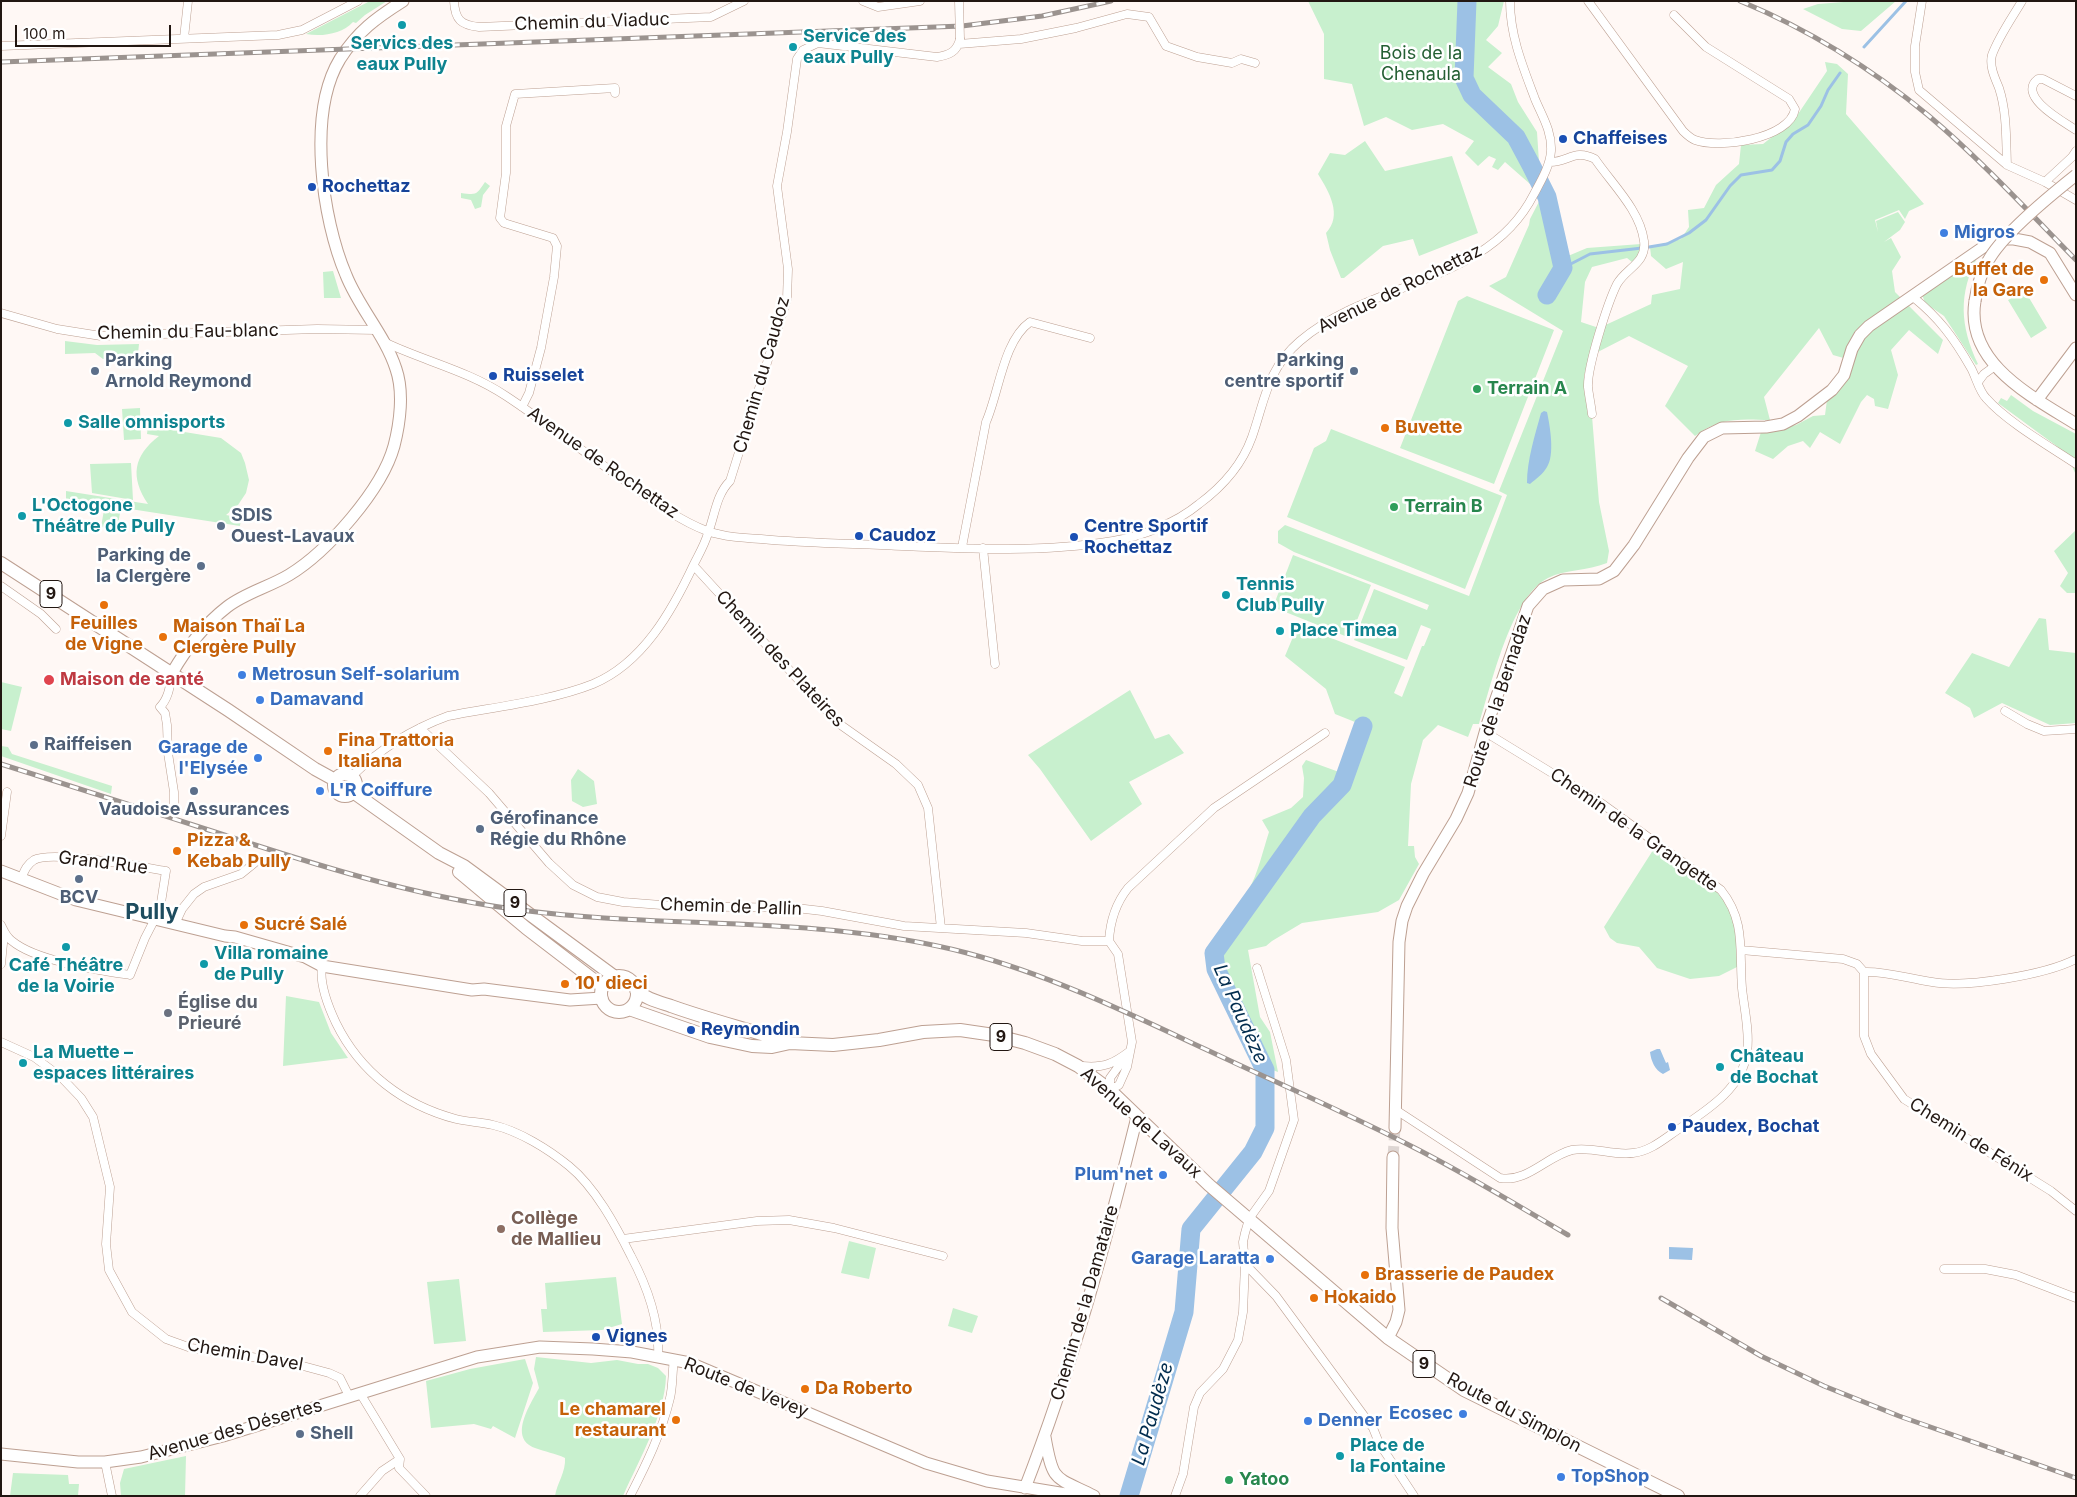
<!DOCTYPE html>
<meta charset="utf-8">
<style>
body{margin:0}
#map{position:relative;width:2077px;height:1497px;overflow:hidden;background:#fff8f5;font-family:Inter,sans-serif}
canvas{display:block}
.frame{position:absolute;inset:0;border:2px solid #221712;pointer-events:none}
.scale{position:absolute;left:15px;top:25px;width:156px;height:22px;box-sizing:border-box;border:2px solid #221712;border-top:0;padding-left:6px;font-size:15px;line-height:18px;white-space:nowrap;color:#221712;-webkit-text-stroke:4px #fff;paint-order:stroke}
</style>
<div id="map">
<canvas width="2077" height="1497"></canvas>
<div class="frame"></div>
<div class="scale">100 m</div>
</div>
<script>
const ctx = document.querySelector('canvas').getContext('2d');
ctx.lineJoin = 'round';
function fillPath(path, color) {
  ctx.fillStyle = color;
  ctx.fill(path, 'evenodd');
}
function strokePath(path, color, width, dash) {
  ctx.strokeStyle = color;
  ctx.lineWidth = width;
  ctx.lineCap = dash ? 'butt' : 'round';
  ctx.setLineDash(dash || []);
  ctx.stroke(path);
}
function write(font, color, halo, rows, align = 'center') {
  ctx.font = font + ' Inter,sans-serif';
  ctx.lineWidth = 5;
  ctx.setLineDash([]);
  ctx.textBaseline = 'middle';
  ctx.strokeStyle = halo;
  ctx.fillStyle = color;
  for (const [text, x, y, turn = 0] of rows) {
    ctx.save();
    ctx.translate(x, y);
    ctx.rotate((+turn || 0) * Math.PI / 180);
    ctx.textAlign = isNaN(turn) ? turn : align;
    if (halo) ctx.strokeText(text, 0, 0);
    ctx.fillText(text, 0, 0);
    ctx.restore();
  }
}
const green = new Path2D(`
 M370,1H387L365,15L356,23L353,22C342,34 322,37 306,34Z
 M1308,1H1504L1498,26L1486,40L1502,53L1488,67L1511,84L1518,102L1537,132L1539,162L1530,184L1505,162L1498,170L1492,167L1496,159L1489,156L1478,166L1465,153L1474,141L1443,124L1412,130L1386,117L1364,126L1352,84L1324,79V34Z
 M1856,1H1896L1861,31L1842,29L1803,9L1818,4Z
 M1825,62L1837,64L1848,74L1846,114L1924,204L1909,211L1905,219L1899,210L1875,220L1878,232L1876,221L1898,212L1905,222L1900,230L1884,242L1891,238L1901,257L1892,271L1895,292L1943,340L1938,354L1909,330L1891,350L1898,375L1888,409L1875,406L1874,399L1867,395L1861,402L1840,444L1820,432L1810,448L1803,441L1788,446L1773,459L1755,451L1761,432L1796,425L1813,416L1825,415L1827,400C1842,390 1848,379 1854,361L1833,355L1819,328L1764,397L1770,420C1740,419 1720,417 1695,436L1665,406L1688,366L1629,336L1590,356L1584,376L1592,416L1599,502L1609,551L1607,563C1587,571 1566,569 1548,578C1511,596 1491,686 1479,724H1473L1468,737L1438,725L1423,740L1411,784L1408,846H1414L1415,857L1419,864L1399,900L1378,912L1302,923L1272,941L1266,946L1248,950L1260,1017L1270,1032L1278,1072L1262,1066L1214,966C1210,926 1231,921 1248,891C1258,874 1263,850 1269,832L1262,820L1291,808L1303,797L1304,778L1302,766L1306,760L1339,772L1360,724L1335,714L1326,689L1285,656L1298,625L1405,667L1394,693L1402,697L1422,646H1424L1431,629L1421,625L1407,660L1354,640L1374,589L1427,610L1429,605L1294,552L1278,543V531L1285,525L1469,596L1507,495L1499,491L1563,331L1489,286L1506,277L1529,225L1530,219L1544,192L1549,191L1568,256L1587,248L1641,244V252L1632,262L1627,258L1592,267L1585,282L1581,322L1599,328L1651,304L1652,295L1680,289L1683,262L1666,269L1651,256L1650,247L1681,239L1689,227L1688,210L1704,208L1716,185L1739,164L1741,145L1763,144L1794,120L1827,71Z
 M1365,141L1385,171L1452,156L1478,233L1419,256L1413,239L1383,246L1344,278H1341L1330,250L1326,233C1343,215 1329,192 1318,174L1330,153L1345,155Z
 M485,182L490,186L483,195L481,207L475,209L471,200L461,198V193C477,195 476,195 485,182Z
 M1978,256C1958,294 1960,326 1978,364L1976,365L1944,316L1925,303L1922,294Z
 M333,271L341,298H324L323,272Z
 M2025,291L2047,328L2031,338L2008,300Z
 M1467,296L1554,330L1494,484L1400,448L1458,301Z
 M65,341L97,345L139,344L137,364L129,357L103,359L95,353L65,354Z
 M2011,395L2033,411L2076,434V475L2066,453L1998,403L2001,398L2007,401Z
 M140,408L141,439L124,440L122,409Z
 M148,426L221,438L241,453L245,463L249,480L246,493L238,505L226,515L241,518L240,526L66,499V491L148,504C130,477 133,456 159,436L147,434Z
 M1331,429L1502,496L1465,589L1287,517L1314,448L1326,441Z
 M131,463L133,500L92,493L90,464Z
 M104,510L120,513L117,530L101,527Z
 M2076,530V593H2067L2060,586L2068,573L2054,551Z
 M1293,555L1371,585L1350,638L1273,607Z
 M2039,618L2046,619L2049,650L2076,653V723L2050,725L2002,703L1974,718L1970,708L1945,693L1972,653L2009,667Z
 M1,682L22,687L11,731L1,729Z
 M1130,690L1155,739L1169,734L1184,753L1129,782L1142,804L1091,841L1040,769L1028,755Z
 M1,746L8,747L12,754L112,786L111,794L1,756Z
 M578,769L594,781L597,804L583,807L572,801L571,780Z
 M1655,847C1680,865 1724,887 1733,917C1738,932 1737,951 1737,967L1719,976L1690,979L1657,968L1639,947L1617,943L1610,938L1604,927Z
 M286,996L319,1002L331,1033L348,1058L283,1066Z
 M849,1241L876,1248L869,1279L841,1273Z
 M616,1277L622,1324L602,1330L543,1332L541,1309H547L545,1283Z
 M459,1279L466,1341L434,1344L427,1282Z
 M953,1308L978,1316L972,1333L948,1326Z
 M536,1357L591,1363L617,1360L638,1364H648L658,1368L666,1376C665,1415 639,1460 623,1496H555C557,1483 566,1472 565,1458C555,1453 545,1452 535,1448C508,1438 530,1405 539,1388L534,1369Z
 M525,1359L533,1383L515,1438L493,1426L491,1429L474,1424L431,1428L426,1381L470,1369Z
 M186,1456L185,1496H121L120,1483L124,1469Z
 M13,1473L68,1475L69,1484H79L78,1496H10Z`);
const water = new Path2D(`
 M1544,411L1547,412C1550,426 1555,455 1547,467C1543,474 1536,479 1530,484L1527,483C1527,460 1535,435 1541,413Z
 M1657,1049H1660L1666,1063L1668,1062L1670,1070L1663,1074C1655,1070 1651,1061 1650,1052Z
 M1669,1247L1693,1248L1692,1260L1669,1259Z`);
const stream = new Path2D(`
 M1864,47L1906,1
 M1649,247L1667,244L1689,233L1706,220L1730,186L1741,175L1772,170L1780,161L1786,142L1793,134L1808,125L1821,106L1828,90L1840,73
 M1563,268L1590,254L1642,248`);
const river = new Path2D(`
 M1467,1L1464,78L1472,95L1516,137L1531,165L1547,197L1563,268L1547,295
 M1129,1496L1184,1312L1191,1229L1253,1152L1265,1128V1070L1216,969L1214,953L1312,816L1342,785L1363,726`);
const secondaryTunnel = new Path2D(`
 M1393,1157L1395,1128`);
const street = new Path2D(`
 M454,1C455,20 461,25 479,27L711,17L744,1
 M863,1L878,7L920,1
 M1588,1L1683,131C1687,135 1690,138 1695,140C1719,149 1790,139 1795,109L1789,99L1706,47L1674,15
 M1922,1L1915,46V72L1919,90L2007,165L2045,182L2076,200
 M184,38L188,1
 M959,44L1021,39L1076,28L1127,14L1149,17L1166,46L1197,57L1232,63L1241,59L1255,63
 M1,46L278,35L302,30L358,1
 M2076,96L2043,79H2038C2016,96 2064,122 2076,130
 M1549,162C1568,163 1574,148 1595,159C1612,184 1640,210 1644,241C1647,263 1626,268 1617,284C1608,302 1587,367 1588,387C1589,396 1591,405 1592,414
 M2007,165C2006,140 2007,112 1999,88C1995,78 1989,66 1992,55C1999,36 2012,18 2022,1
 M2045,182L2072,157L2076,151
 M1913,297C1939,318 1954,338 1971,368C1976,377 1979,391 1986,398C2007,422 2049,446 2076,464
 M1,313L57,329L101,336L317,329L377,330
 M384,342C424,361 469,371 506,396C547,423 586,454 627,482C652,500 678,520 707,531C725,537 743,538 761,539C792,542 824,543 855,544C941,547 1029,555 1113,541C1143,536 1176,523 1199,504C1222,487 1242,465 1252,437C1265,400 1267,369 1300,341C1371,280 1488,285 1534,194C1541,181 1550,166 1551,151C1552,131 1542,116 1535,99C1523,67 1510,36 1510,1
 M1978,382L1984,374L1995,366
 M522,407L529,393L541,348L554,277L557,246L553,238L504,223L500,218L506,173V126L515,94L615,88V93
 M962,547L986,422C999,393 1003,341 1030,322L1090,338
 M983,548L995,664
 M694,566L838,723L896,764L918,785L928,808L941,928
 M1,586L41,614L56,629
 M172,673C170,685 169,698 160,707L165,713L167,725L168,753L174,792V812
 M2005,711L2027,724L2044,731L2076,729
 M420,728L489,793L549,863L573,885L597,897L623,902L674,906L796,908L822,911L904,926L1026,933L1082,941H1109
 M352,776C379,750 412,729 448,716C494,707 550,701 593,684C643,663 672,611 694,564C699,554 705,544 708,533C715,515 716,495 730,481L787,299L788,269L777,186L787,132L797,59L803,50L818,43L937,57C949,55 957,52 960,39
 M1,836L7,792
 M175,924L182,909L194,894L204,887L241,874L257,861
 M1,925C4,931 6,937 12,941C36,961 98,970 130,975L145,938L160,909L166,871C142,867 51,850 34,860C26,865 24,872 21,879
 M1741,950L1843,959L1857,964L1864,972
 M1,964L4,933
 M322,966C319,984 328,1006 336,1023C360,1072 403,1105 456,1119C468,1122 481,1122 493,1125C519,1131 548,1149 569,1166C595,1187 616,1226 631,1256C647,1286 660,1322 658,1357
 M1864,972V1036L1871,1054L1904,1099L2051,1191L2076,1211
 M1864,972C1887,971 1909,979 1932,982C1966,988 2045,975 2076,959
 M1,1042L34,1057L61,1077L81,1098L93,1117L110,1187L106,1244L109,1270L132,1312L166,1339L191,1348L292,1363L329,1373L340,1378L349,1396
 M1082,1066C1104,1068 1113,1064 1130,1051
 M1110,1090L1119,1085L1127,1067L1132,1042L1118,954L1109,941C1110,923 1116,903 1128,888L1214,808L1325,733
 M1110,1090V1078L1124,1059
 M1396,1110L1500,1178C1527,1183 1547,1156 1572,1150C1592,1146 1613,1156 1633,1153C1652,1151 1666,1137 1682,1127C1709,1109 1743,1087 1747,1052C1750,1032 1744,1008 1742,988C1739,951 1746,921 1721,890L1601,803L1485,732
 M623,1239L757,1221L789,1220L834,1228L943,1256
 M1245,1264L1276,1296L1373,1428L1379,1443L1414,1496
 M1944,1269H1985L2016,1275L2076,1298
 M360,1393L400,1459L399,1468L426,1496
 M105,1462L112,1496
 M360,1496L382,1471L400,1459
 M630,1496C646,1465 662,1432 670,1398C673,1386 672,1372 674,1360
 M1175,1496L1183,1474L1194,1407L1200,1393L1223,1369L1238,1340L1243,1312L1245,1264L1243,1242L1245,1233L1249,1219L1269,1191L1294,1120L1286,1060L1257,968`);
const secondary = new Path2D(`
 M1975,301C1965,363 2031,396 2076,424
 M2037,400L2076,348
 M172,673C186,649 205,624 227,607C245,593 269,587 289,575C327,552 382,490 394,446C400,423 404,392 396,369C385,335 359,308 346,275C322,219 307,113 340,59C358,31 376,18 403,1
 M1,871L76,900L225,936L235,937L305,957L322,966L472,990L484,989L570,1000L602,998
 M1395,1128L1399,942L1402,921L1407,906L1423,874L1456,819L1468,793L1488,722L1528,606L1543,589L1563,580L1599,579L1614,571L1634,545L1688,458L1704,437L1722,428L1766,427L1783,424L1798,416L1832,390L1844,375L1852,349L1860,335L1869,326L1982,248L1999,239H2014L2030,242L2050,253L2076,295
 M1388,1338L1396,1322L1399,1310L1392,1228L1393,1157
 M1045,1437C1053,1483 1054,1476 1094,1496
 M1,1454L78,1462H105L141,1457L223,1436L477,1357L540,1347L593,1349L632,1352L690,1363L926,1463L987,1481L1078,1496
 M1025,1488C1072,1367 1106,1242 1137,1117`);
const primary = new Path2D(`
 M1,563L228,710L315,769L335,780
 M334 785a11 11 0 1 1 22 0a11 11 0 1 1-22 0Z
 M353,792L439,853L464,866L615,977
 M459,872L526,928L603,987
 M601 994a18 18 0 1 1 36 0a18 18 0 1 1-36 0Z
 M636,990C646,999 659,1002 671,1006C710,1020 751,1030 790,1043
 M629,1009L710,1037L752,1046L772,1047L790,1043L833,1045L879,1040L923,1032L960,1030L994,1035L1025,1043L1055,1054L1078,1066L1110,1090L1209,1185L1388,1338L1464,1390L1678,1496`);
const rail = new Path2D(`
 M1740,1C1808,29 1872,69 1929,116C1981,160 2028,211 2076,260
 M1,62L962,26L1042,16L1111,1
 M1,764C73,787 144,809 215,832C313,864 410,895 513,909C664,930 817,914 967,953C1050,975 1128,1013 1205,1049C1273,1081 1342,1111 1409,1145C1463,1172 1515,1204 1568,1235
 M1661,1298L1761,1356L1824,1386L1899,1416L2076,1478`);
const streetBridge = new Path2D(`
 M959,1L960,39`);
const secondaryBridge = new Path2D(`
 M1975,301C1977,287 1981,273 1988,261C2002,235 2052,194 2076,175`);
const markers = [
 [402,25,5,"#0f9aa8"],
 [793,47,5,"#0f9aa8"],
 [1563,139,5,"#1a4fb4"],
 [312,187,5,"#1a4fb4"],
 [1944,233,5,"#3f7fe0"],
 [2044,280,5,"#e8710a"],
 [95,371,5,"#5c6f8a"],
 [1354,371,5,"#5c6f8a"],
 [493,376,5,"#1a4fb4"],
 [1477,389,5,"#2e9e5b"],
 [68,423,5,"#0f9aa8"],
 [1385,428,5,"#e8710a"],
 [1394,507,5,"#2e9e5b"],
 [22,516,5,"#0f9aa8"],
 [221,526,5,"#5c6f8a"],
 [859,536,5,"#1a4fb4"],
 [1074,537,5,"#1a4fb4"],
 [201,566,5,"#5c6f8a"],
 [1226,595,5,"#0f9aa8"],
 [104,605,5,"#e8710a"],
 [1280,631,5,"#0f9aa8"],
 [163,637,5,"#e8710a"],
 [242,675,5,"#3f7fe0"],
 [49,680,6,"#e0444e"],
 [260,700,5,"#3f7fe0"],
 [34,745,5,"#5c6f8a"],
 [328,751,5,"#e8710a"],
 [258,758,5,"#3f7fe0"],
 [194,791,5,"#5c6f8a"],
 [320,791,5,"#3f7fe0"],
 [480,829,5,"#5c6f8a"],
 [177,851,5,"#e8710a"],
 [79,879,5,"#5c6f8a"],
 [244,925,5,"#e8710a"],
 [66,947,5,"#0f9aa8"],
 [204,964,5,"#0f9aa8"],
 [565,984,5,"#e8710a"],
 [168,1013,5,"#6b7280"],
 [691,1030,5,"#1a4fb4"],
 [23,1063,5,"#0f9aa8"],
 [1720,1067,5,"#0f9aa8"],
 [1672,1127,5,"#1a4fb4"],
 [1163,1175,5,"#3f7fe0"],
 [501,1229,5,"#8d6e63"],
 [1270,1259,5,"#3f7fe0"],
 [1365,1275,5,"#e8710a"],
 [1314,1298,5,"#e8710a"],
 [596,1337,5,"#1a4fb4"],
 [805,1389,5,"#e8710a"],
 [1463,1414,5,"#3f7fe0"],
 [676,1420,5,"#e8710a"],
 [1308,1421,5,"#3f7fe0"],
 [300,1434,5,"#5c6f8a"],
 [1340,1456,5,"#0f9aa8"],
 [1561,1477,5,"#3f7fe0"],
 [1229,1480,5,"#2e9e5b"]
];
const shields = [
 [51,594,22],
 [515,903,22],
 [1001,1037,22],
 [1424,1364,22]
];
const shieldNames = [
 ["9",51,594],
 ["9",515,903],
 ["9",1001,1037],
 ["9",1424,1364]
];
const streetNames = [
 ["Chemin du Viaduc",592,22,-2],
 ["Avenue de Rochettaz",1400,289,-26],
 ["Chemin du Fau-blanc",188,332,-1],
 ["Chemin du Caudoz",762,375,-74],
 ["Avenue de Rochettaz",603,463,35],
 ["Chemin des Plateires",780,659,47],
 ["Route de la Bernadaz",1498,701,-72],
 ["Chemin de la Grangette",1634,830,35],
 ["Grand'Rue",103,863,7],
 ["Chemin de Pallin",731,907,2],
 ["Avenue de Lavaux",1141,1123,42],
 ["Chemin de Fénix",1971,1140,32],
 ["Chemin de la Damataire",1085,1303,-74],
 ["Chemin Davel",245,1355,10],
 ["Route de Vevey",746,1388,22],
 ["Route du Simplon",1514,1413,28],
 ["Avenue des Désertes",235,1430,-16]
];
const cultureNames = [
 ["Service des",803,37],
 ["eaux Pully",803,58],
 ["Servics des",402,44,"center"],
 ["eaux Pully",402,65,"center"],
 ["Salle omnisports",78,423],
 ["L'Octogone",32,506],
 ["Théâtre de Pully",32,527],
 ["Tennis",1236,585],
 ["Club Pully",1236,606],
 ["Place Timea",1290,631],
 ["Villa romaine",214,954],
 ["de Pully",214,975],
 ["Café Théâtre",66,966,"center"],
 ["de la Voirie",66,987,"center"],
 ["La Muette –",33,1053],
 ["espaces littéraires",33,1074],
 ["Château",1730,1057],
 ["de Bochat",1730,1078],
 ["Place de",1350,1446],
 ["la Fontaine",1350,1467]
];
const parkNames = [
 ["Bois de la",1421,54],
 ["Chenaula",1421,75]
];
const transitNames = [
 ["Chaffeises",1573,139],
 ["Rochettaz",322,187],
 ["Ruisselet",503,376],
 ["Centre Sportif",1084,527],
 ["Rochettaz",1084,548],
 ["Caudoz",869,536],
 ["Reymondin",701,1030],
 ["Paudex, Bochat",1682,1127],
 ["Vignes",606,1337]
];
const shopNames = [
 ["Migros",1954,233],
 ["Metrosun Self-solarium",252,675],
 ["Damavand",270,700],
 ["Garage de",248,748,"right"],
 ["l'Elysée",248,769,"right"],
 ["L'R Coiffure",330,791],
 ["Plum'net",1153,1175,"right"],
 ["Garage Laratta",1260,1259,"right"],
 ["Ecosec",1453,1414,"right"],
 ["Denner",1318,1421],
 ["TopShop",1571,1477]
];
const foodNames = [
 ["Buffet de",2034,270,"right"],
 ["la Gare",2034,291,"right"],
 ["Buvette",1395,428],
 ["Feuilles",104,624,"center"],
 ["de Vigne",104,645,"center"],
 ["Maison Thaï La",173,627],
 ["Clergère Pully",173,648],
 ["Fina Trattoria",338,741],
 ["Italiana",338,762],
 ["Pizza &",187,841],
 ["Kebab Pully",187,862],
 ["Sucré Salé",254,925],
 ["10' dieci",575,984],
 ["Brasserie de Paudex",1375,1275],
 ["Hokaido",1324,1298],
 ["Da Roberto",815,1389],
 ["Le chamarel",666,1410,"right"],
 ["restaurant",666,1431,"right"]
];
const serviceNames = [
 ["Parking",105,361],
 ["Arnold Reymond",105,382],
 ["Parking",1344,361,"right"],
 ["centre sportif",1344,382,"right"],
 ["SDIS",231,516],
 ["Ouest-Lavaux",231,537],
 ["Parking de",191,556,"right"],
 ["la Clergère",191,577,"right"],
 ["Raiffeisen",44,745],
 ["Vaudoise Assurances",194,810,"center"],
 ["Gérofinance",490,819],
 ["Régie du Rhône",490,840],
 ["BCV",79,898,"center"],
 ["Shell",310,1434]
];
const leisureNames = [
 ["Terrain A",1487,389],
 ["Terrain B",1404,507],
 ["Yatoo",1239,1480]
];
const healthNames = [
 ["Maison de santé",60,680]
];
const worshipNames = [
 ["Église du",178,1003],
 ["Prieuré",178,1024]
];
const educationNames = [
 ["Collège",511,1219],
 ["de Mallieu",511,1240]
];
const waterNames = [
 ["La Paudèze",1240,1014,66],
 ["La Paudèze",1153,1414,-74]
];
const districtNames = [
 ["Pully",152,912]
];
fillPath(green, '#c8f0ce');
fillPath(water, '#9cc1e5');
strokePath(stream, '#9cc1e5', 3);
strokePath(river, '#9cc1e5', 19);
strokePath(secondaryTunnel, '#ded6d3', 11, [11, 5.5]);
strokePath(street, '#bda092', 9);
strokePath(secondary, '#bda092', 13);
strokePath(primary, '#bda092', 14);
strokePath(street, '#fff', 8);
strokePath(secondary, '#fff', 11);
strokePath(primary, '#fff', 12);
strokePath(rail, '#9b938f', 5);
strokePath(rail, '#fff', 3, [9]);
strokePath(streetBridge, '#bda092', 9, []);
strokePath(secondaryBridge, '#bda092', 13, []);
strokePath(streetBridge, '#fff', 8);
strokePath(secondaryBridge, '#fff', 11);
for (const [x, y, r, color] of markers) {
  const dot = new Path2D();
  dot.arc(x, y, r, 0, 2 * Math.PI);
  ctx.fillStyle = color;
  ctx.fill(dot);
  strokePath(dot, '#fff', 2);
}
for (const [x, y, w] of shields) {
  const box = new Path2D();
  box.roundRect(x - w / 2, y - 13.5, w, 27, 4);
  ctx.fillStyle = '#fff';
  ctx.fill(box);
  strokePath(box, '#221712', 1);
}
write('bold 16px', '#221712', null, shieldNames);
write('18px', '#221712', '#fff', streetNames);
write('bold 18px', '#0d838f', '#fff', cultureNames, 'left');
write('18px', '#245f33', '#fff', parkNames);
write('bold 18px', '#164399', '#fff', transitNames, 'left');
write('bold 18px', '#366cbe', '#fff', shopNames, 'left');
write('bold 18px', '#c56008', '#fff', foodNames, 'left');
write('bold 18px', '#4e5e75', '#fff', serviceNames, 'left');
write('bold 18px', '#27864d', '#fff', leisureNames, 'left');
write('bold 18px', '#be3a42', '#fff', healthNames, 'left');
write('bold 18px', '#5b616d', '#fff', worshipNames, 'left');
write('bold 18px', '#785e54', '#fff', educationNames, 'left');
write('italic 19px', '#012c4e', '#fff', waterNames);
write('bold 22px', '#1d4c5f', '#fff', districtNames);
</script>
